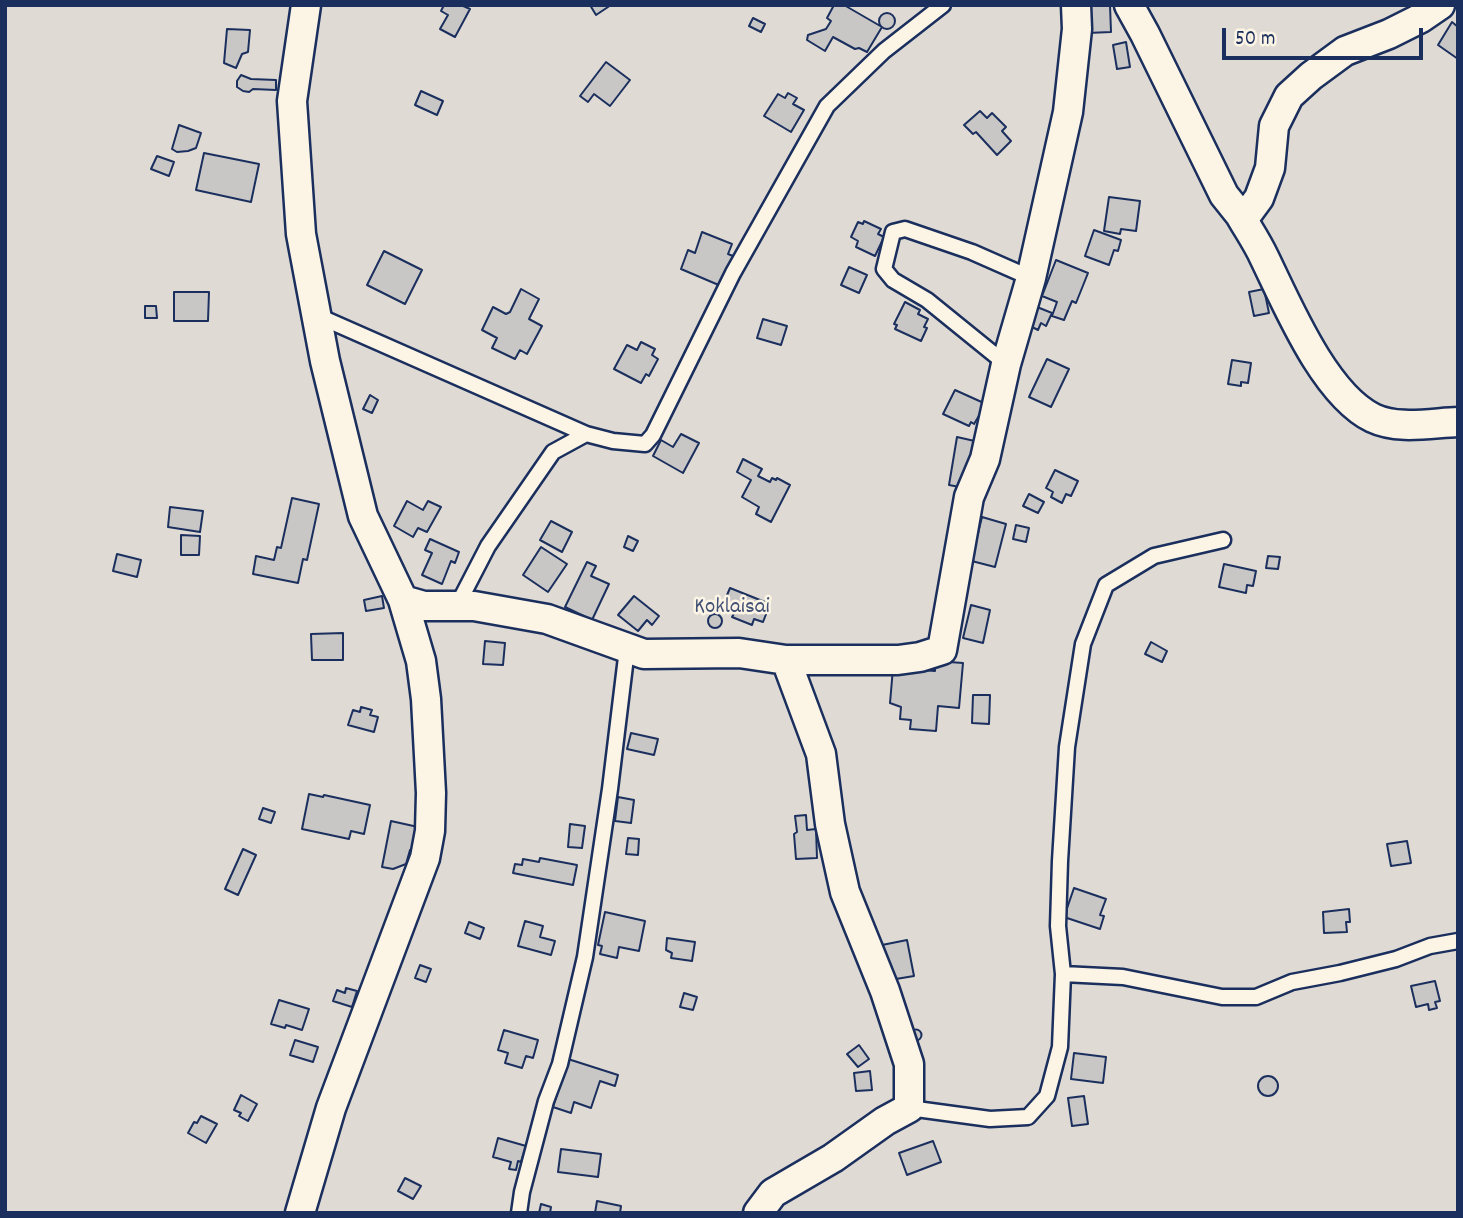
<!DOCTYPE html>
<style>
body{margin:0}
#map{position:relative;width:1463px;height:1218px;overflow:hidden;background:#fcf5e5;font-family:Dekko,sans-serif}
canvas{display:block}
.frame{position:absolute;inset:0;border:7px solid #1b2f5e;pointer-events:none}
.scale{position:absolute;left:1222px;top:28px;width:201px;height:32px;box-sizing:border-box;border:4px solid #1b2f5e;border-top:0;padding-left:9px;font-size:21px;line-height:24px;white-space:nowrap;color:#1b2f5e;-webkit-text-stroke:5px #fcf5e5;paint-order:stroke}
</style>
<div id="map">
<canvas width="1463" height="1218"></canvas>
<div class="frame"></div>
<div class="scale">50 m</div>
</div>
<script>
const ctx = document.querySelector('canvas').getContext('2d');
ctx.lineJoin = 'round';
function fillPath(path, color) {
  ctx.fillStyle = color;
  ctx.fill(path, 'evenodd');
}
function strokePath(path, color, width, dash) {
  ctx.strokeStyle = color;
  ctx.lineWidth = width;
  ctx.lineCap = dash ? 'butt' : 'round';
  ctx.setLineDash(dash || []);
  ctx.stroke(path);
}
function write(font, color, halo, rows, align = 'center') {
  ctx.font = font + ' Dekko,sans-serif';
  ctx.lineWidth = 5;
  ctx.setLineDash([]);
  ctx.textBaseline = 'middle';
  ctx.strokeStyle = halo;
  ctx.fillStyle = color;
  for (const [text, x, y, turn = 0] of rows) {
    ctx.save();
    ctx.translate(x, y);
    ctx.rotate((+turn || 0) * Math.PI / 180);
    ctx.textAlign = isNaN(turn) ? turn : align;
    if (halo) ctx.strokeText(text, 0, 0);
    ctx.fillText(text, 0, 0);
    ctx.restore();
  }
}
const green = new Path2D(`
 M5,5H1458V1213H5Z`);
const building = new Path2D(`
 M444,5H461L470,9L455,37L440,29L448,15L441,11Z
 M590,5H611L596,15Z
 M834,5H844L882,27L867,52L859,48L855,49L833,37L825,51L807,40L808,35L826,29L831,21L827,18Z
 M1089,5H1110L1111,32L1087,33Z
 M879 21a8 8 0 1 1 16 0a8 8 0 1 1-16 0Z
 M753,18L765,24L761,32L749,26Z
 M1452,22L1458,27V59L1438,45Z
 M227,29L250,30L248,52L242,54L236,68L224,63Z
 M1126,42L1130,67L1117,69L1113,45Z
 M606,62L630,80L610,106L594,94L588,102L580,96Z
 M241,75L251,79L276,80V90L253,89L249,92L243,91L237,87V81Z
 M421,91L443,101L437,115L415,105Z
 M788,93L797,98L793,104L804,110L791,132L764,116L778,94L785,98Z
 M980,111L987,118L992,113L1006,127L1002,131L1011,141L997,155L976,132L973,134L964,125Z
 M179,125L201,133L196,148L188,151L177,152L172,149Z
 M204,153L259,164L251,202L196,190Z
 M157,156L174,162L169,176L151,169Z
 M1109,197L1140,201L1136,231L1121,229L1120,234L1104,231Z
 M864,221L881,229L878,234L884,237L875,256L856,247L858,241L851,237L858,222L863,224Z
 M1094,230L1121,240L1118,251L1114,250L1109,265L1085,256Z
 M702,232L732,244L728,254L733,256L721,286L681,269L688,250L695,253Z
 M384,251L422,270L405,304L367,285Z
 M1056,260L1088,273L1076,303L1072,301L1064,320L1052,316L1057,302L1042,296Z
 M849,267L867,275L859,293L841,285Z
 M521,289L539,299L529,319L542,326L527,354L520,350L515,359L492,348L497,338L482,330L493,307L506,314L510,312Z
 M1264,289L1269,313L1254,316L1249,292Z
 M174,292H209L208,321H174Z
 M905,302L920,310L918,314L928,319L924,327L927,328L921,341L895,329L897,325L894,324Z
 M1032,305L1052,313L1046,326L1041,323L1038,330L1024,323Z
 M145,306H156L157,318H145Z
 M763,319L787,326L781,345L757,338Z
 M641,342L655,349L652,355L658,359L649,376L646,374L641,383L614,369L627,345L637,350Z
 M1047,359L1069,369L1051,407L1029,397Z
 M1232,360L1251,363L1248,383L1241,382V386L1228,384Z
 M955,390L986,404L974,424L971,422L969,426L943,414Z
 M370,395L378,400L372,413L363,409Z
 M681,434L699,443L683,473L653,456L661,440L673,447Z
 M957,437L979,442L970,489L949,485Z
 M743,459L762,469L758,476L770,482L772,478L776,480L777,478L790,485L771,522L756,514L759,507L742,497L751,480L737,472Z
 M1055,470L1078,481L1071,496L1066,494L1062,503L1051,497L1053,492L1046,488Z
 M1029,494L1044,502L1038,513L1023,506Z
 M292,498L319,504L307,560L303,559L298,583L253,574L256,556L274,560L277,547L281,548Z
 M407,501L423,510L428,501L441,507L427,532L418,528L413,537L394,526Z
 M170,507L203,511L200,532L168,527Z
 M982,517L1006,524L995,567L960,558L976,541Z
 M551,521L572,532L562,552L540,540Z
 M1016,525L1029,528L1026,542L1013,539Z
 M181,535L200,536L199,555H181Z
 M628,536L638,541L633,551L624,547Z
 M430,539L459,552L455,563L451,561L442,584L422,575L432,553L425,550Z
 M541,547L567,564L548,592L523,575Z
 M117,554L141,560L137,577L113,571Z
 M1268,556L1280,557L1278,569L1266,568Z
 M587,562L596,566L591,576L609,584L592,620L565,607Z
 M1224,564L1256,571L1253,586L1247,585L1246,593L1219,587Z
 M730,588L770,604L763,622L754,619L752,625L732,617L735,612L722,607Z
 M382,596L384,608L366,611L364,600Z
 M634,596L659,616L652,625L647,620L638,631L618,615Z
 M971,605L990,610L983,643L963,638Z
 M708 621a7 7 0 1 1 14 0a7 7 0 1 1-14 0Z
 M343,633V660H312L311,634Z
 M485,641L505,643L503,665L483,664Z
 M1151,642L1167,651L1162,662L1145,654Z
 M935,661L963,663L959,708L938,706L936,731L910,729L911,720L900,719L901,707L890,703L893,668L935,671Z
 M973,695H990L989,724L972,723Z
 M361,707L372,710L370,715L378,717L374,732L348,725L353,710L360,712Z
 M631,733L658,739L654,755L627,749Z
 M309,794L323,797L324,795L370,805L364,834L351,831L349,839L302,829Z
 M618,797L634,800L631,823L615,821Z
 M263,808L275,812L271,823L259,819Z
 M806,815L807,830L816,829L817,858L796,859L794,834L797,832L795,816Z
 M391,821L418,827L414,850H410L406,864L393,869L382,867Z
 M570,824L585,826L582,848L568,847Z
 M628,838L639,839L638,855L626,854Z
 M1407,841L1411,863L1391,866L1387,844Z
 M243,849L256,855L238,895L225,889Z
 M540,858L577,865L573,885L513,873L515,864L522,865L523,859L539,862Z
 M1074,888L1106,899L1100,915L1104,916L1100,929L1064,917Z
 M1349,909L1350,922H1346L1347,932L1324,933L1323,912Z
 M605,912L645,921L639,951L619,947L617,958L600,954L602,946L598,945Z
 M525,921L543,926L540,937L555,941L551,955L518,946Z
 M469,922L484,928L480,939L465,933Z
 M667,938L695,942L692,961L671,958L672,953L666,950Z
 M907,940L914,976L890,980L882,945Z
 M420,965L431,969L426,982L415,978Z
 M1435,981L1440,1001L1435,1002L1437,1008L1429,1010L1428,1004L1416,1007L1411,986Z
 M346,988L357,991L352,1007L333,1001L337,990L345,993Z
 M684,993L697,997L693,1010L680,1007Z
 M279,1000L309,1009L302,1030L286,1025L285,1028L271,1024Z
 M910.5 1035a5.5 5.5 0 1 1 11 0a5.5 5.5 0 1 1-11 0Z
 M504,1030L538,1040L533,1058L526,1056L522,1068L505,1063L508,1053L498,1050Z
 M295,1040L318,1047L313,1062L290,1055Z
 M859,1045L869,1059L858,1067L847,1054Z
 M1074,1053L1106,1057L1103,1083L1071,1079Z
 M568,1059L618,1075L615,1086L600,1081L591,1108L574,1102L571,1113L553,1107Z
 M870,1071L872,1090L856,1091L854,1073Z
 M1258 1086a10 10 0 1 1 20 0a10 10 0 1 1-20 0Z
 M241,1095L257,1104L248,1121L239,1116L241,1113L234,1110Z
 M1084,1096L1088,1124L1072,1126L1068,1098Z
 M201,1116L217,1124L206,1143L188,1133L194,1122L197,1123Z
 M498,1138L526,1146L521,1162L518,1161L516,1170L509,1169L511,1162L493,1157Z
 M933,1141L941,1162L907,1175L899,1153Z
 M561,1149L601,1154L598,1177L558,1172Z
 M405,1178L421,1186L413,1199L398,1191Z
 M597,1201L621,1206L620,1213H595Z
 M541,1204L551,1207L550,1213H539Z`);
const service = new Path2D(`
 M316,315L586,434
 M1006,364L927,300L893,280L884,269L893,232L905,229L972,252L1031,278
 M457,606L488,546L553,452L586,434L613,441L645,444L653,435L733,273L827,106L884,51L943,5
 M1063,974L1123,977L1222,997H1256L1292,982L1340,973L1396,959L1430,946L1458,941
 M909,1108L990,1119L1028,1117L1047,1096L1060,1047L1063,974L1058,926L1060,861L1067,747L1083,644L1106,585L1154,556L1223,540
 M519,1213L522,1192L546,1101L560,1064L585,957L610,789L627,649`);
const minor = new Path2D(`
 M1129,5L1145,34L1224,195L1240,215L1248,213L1259,198L1270,168L1274,126L1289,96L1311,76L1345,51L1389,34L1421,18L1440,5
 M1240,215C1248,229 1257,242 1264,257C1287,304 1324,394 1373,418C1398,430 1431,423 1458,422
 M403,600L424,606H474L547,619L644,654L739,653L786,660H898L920,657L942,650L969,497L985,459L1006,364L1031,278L1068,112L1077,29L1076,5
 M300,1213L331,1108L425,858L430,831L431,793L426,699L421,661L403,600L363,516L325,361L301,234L292,101L306,5
 M758,1213L773,1193L833,1158L885,1121L909,1108V1064L885,991L845,892L830,824L821,754L786,660`);
const parkNames = [
 ["Koklaisai",732,609]
];
fillPath(green, '#dfdbd4');
fillPath(building, '#c8c7c6');
strokePath(building, '#1b2f5e', 2);
strokePath(service, '#1b2f5e', 19);
strokePath(minor, '#1b2f5e', 33);
strokePath(service, '#fcf5e5', 14);
strokePath(minor, '#fcf5e5', 28);
write('23px', '#425176', '#fcf5e5', parkNames);
</script>
